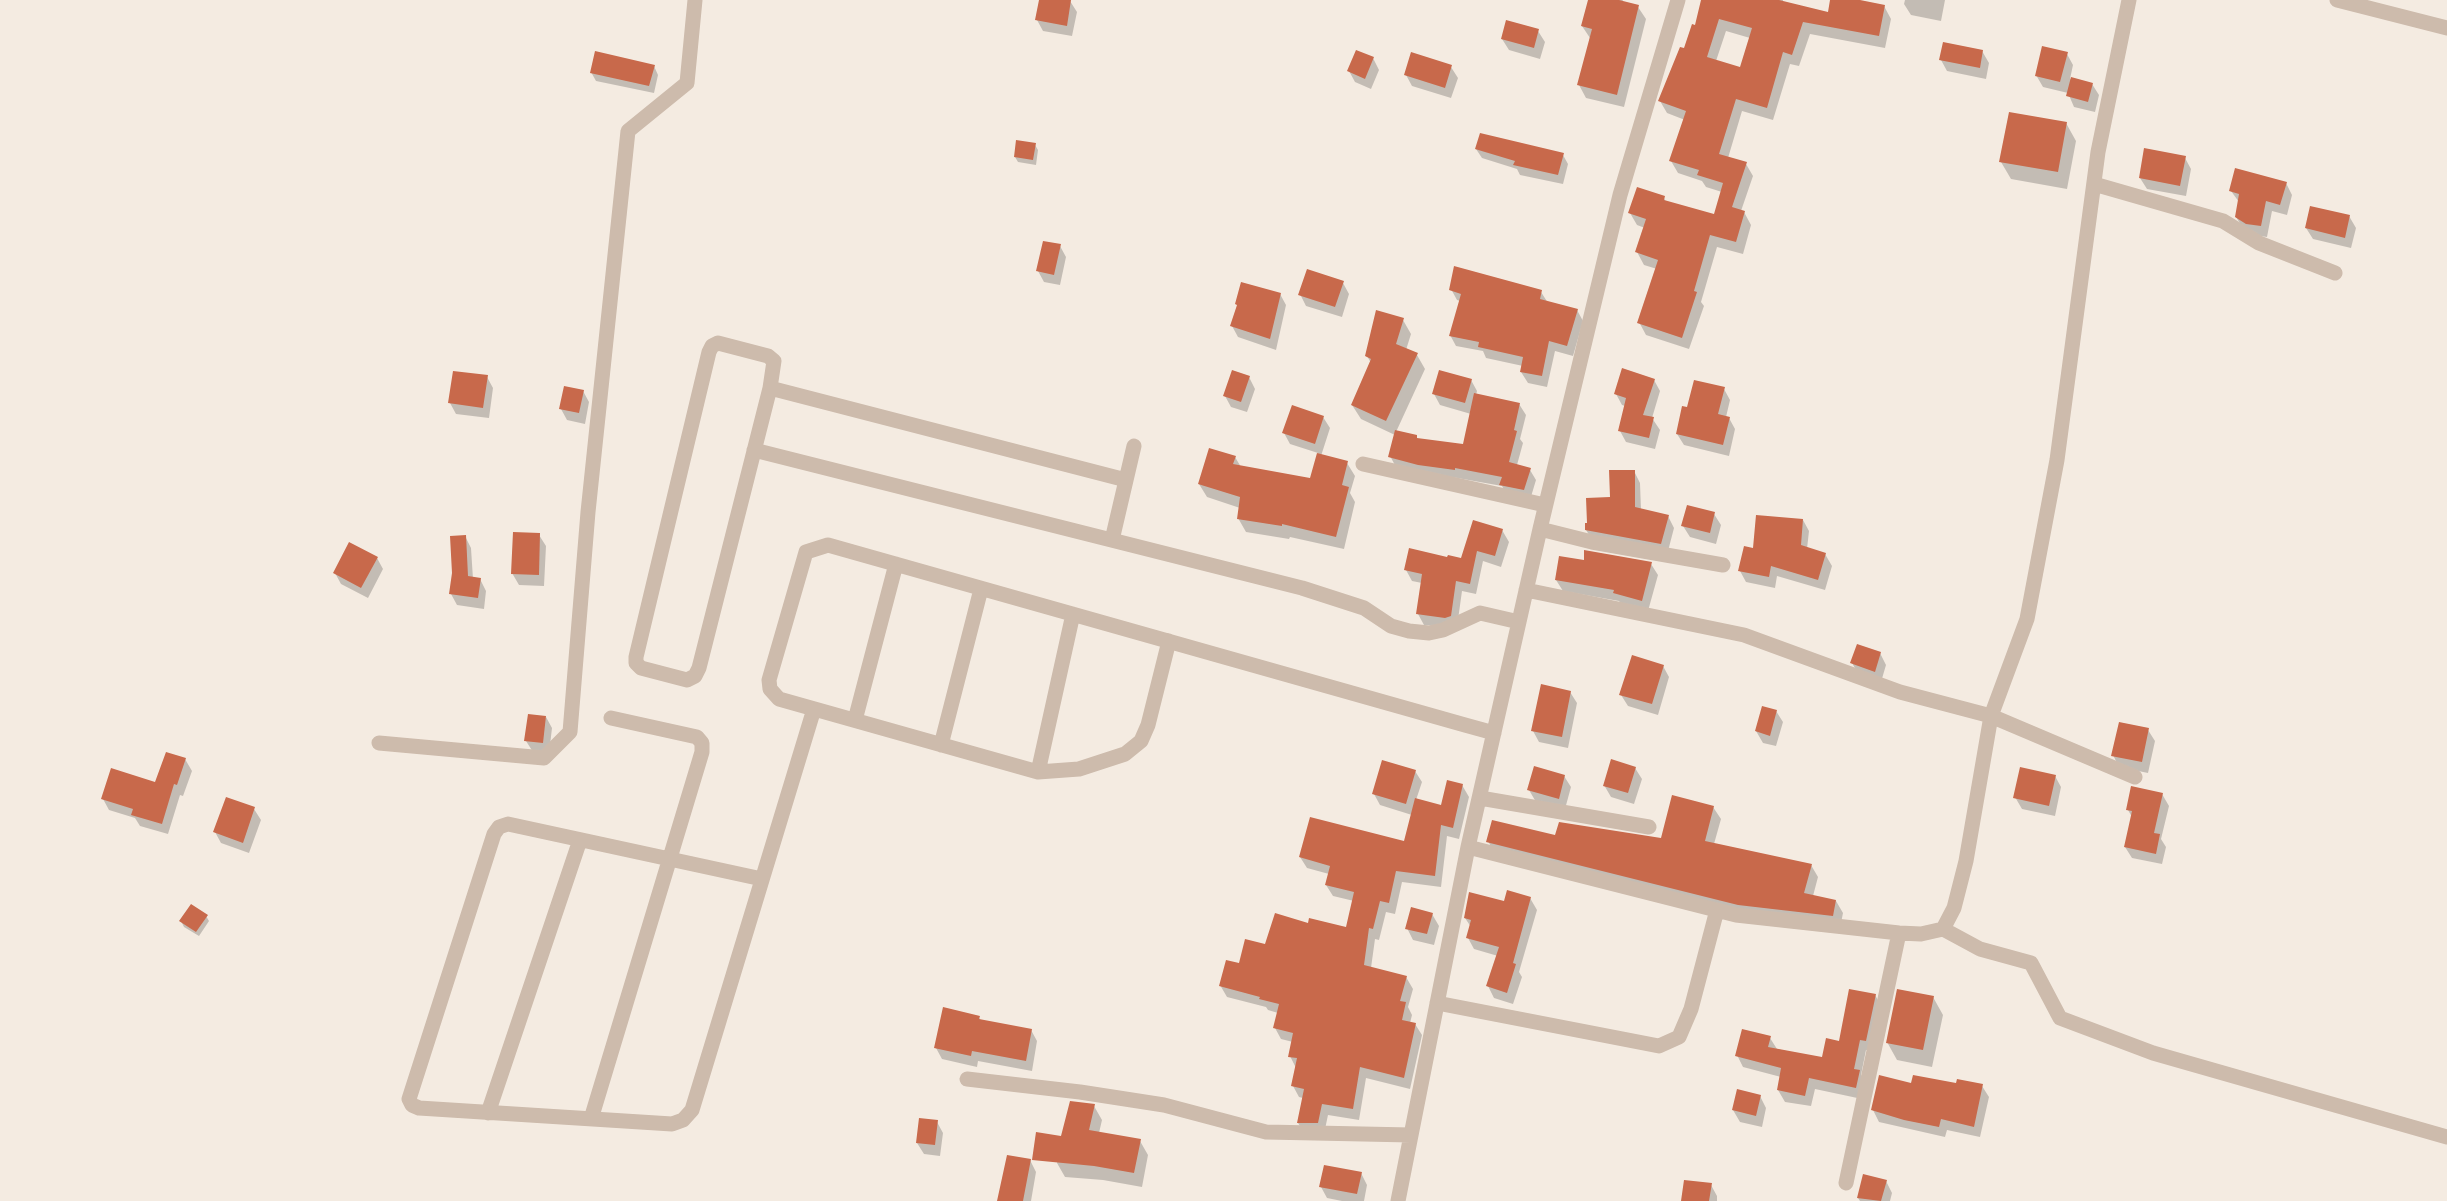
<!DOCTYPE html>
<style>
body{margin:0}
canvas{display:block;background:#f4ebe1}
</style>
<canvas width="2447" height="1201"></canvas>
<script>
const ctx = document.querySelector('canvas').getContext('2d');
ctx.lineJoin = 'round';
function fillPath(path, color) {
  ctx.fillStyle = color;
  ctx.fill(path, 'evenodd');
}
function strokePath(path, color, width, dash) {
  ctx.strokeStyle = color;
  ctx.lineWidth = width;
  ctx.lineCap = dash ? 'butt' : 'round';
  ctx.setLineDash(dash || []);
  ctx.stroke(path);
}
const shadow = new Path2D(`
 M1040,0L1070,1L1077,12L1072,36L1043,31L1037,20Z
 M1589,0H1623L1622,2L1638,7L1646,19L1624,107L1586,98L1579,85L1590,38L1582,26Z
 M1703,0H1783V2L1829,14L1832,0H1852L1884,6L1891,19L1885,48L1810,34L1799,66L1790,64L1773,120L1742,111L1728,158L1746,164L1753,176L1741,211L1744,212L1751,225L1743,254L1717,247L1701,302L1704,306L1689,349L1646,335L1639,322L1657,269L1644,265L1637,252L1645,228L1637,225L1630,213L1664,198L1666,202L1715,216L1722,192L1706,187L1702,181L1678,173L1671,161L1685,120L1667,113L1660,101L1696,27ZM1726,31L1750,38L1741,69L1716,61Z
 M1905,0H1945L1941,21L1911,15L1904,4Z
 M1538,31L1545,42L1540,59L1509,50L1502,39Z
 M1982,51L1989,63L1986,79L1947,71L1941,60Z
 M2067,54L2073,65L2070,79L2092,84L2099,95L2095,112L2074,107L2068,93L2043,87L2036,75Z
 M1373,58L1379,70L1371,89L1355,82L1349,71Z
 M654,66L658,75L654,93L596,81L591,72Z
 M1451,67L1458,78L1451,98L1412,86L1406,75Z
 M2066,123L2076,141L2067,189L2011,179L2001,162Z
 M1035,145L1038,150L1036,165L1018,162L1015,157Z
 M1476,149L1563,155L1568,164L1563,184L1520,175L1517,169L1482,158Z
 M2185,158L2191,169L2186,196L2147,189L2140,178Z
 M2286,183L2292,195L2287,215L2272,211L2267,237L2254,235L2243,228L2236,217L2239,202L2231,191Z
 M2349,216L2356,228L2351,248L2313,239L2306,228Z
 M1060,246L1066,257L1060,285L1044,282L1038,271Z
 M1343,283L1349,294L1342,317L1306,306L1300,294Z
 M1451,289L1541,292L1548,303L1577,310L1583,321L1573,356L1555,351L1547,387L1528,383L1521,372L1523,366L1486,358L1483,351L1456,346L1450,335L1460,301L1457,300Z
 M1280,294L1286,305L1276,350L1238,337L1232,326Z
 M1403,320L1411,334L1406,350L1417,355L1425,369L1396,432L1418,439L1464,446L1471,414L1440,405L1434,394L1471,380L1477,391L1476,395L1519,404L1526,415L1520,439L1523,443L1517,465L1530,470L1536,480L1530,500L1507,495L1502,486L1396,467L1390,456L1395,435L1361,419L1352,405L1371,363L1367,356Z
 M487,377L493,388L489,418L456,414L450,403Z
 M1249,377L1255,389L1247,412L1231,407L1225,396Z
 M1654,380L1660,391L1652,418L1660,430L1655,449L1626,442L1620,431L1625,406L1622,405L1616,394Z
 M1724,389L1730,400L1726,417L1729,418L1735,429L1729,456L1684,445L1677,434L1688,409Z
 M583,391L589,402L585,424L567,420L561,409Z
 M1323,417L1330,428L1321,456L1347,463L1355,476L1350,493L1355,502L1344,549L1290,537L1289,539L1246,532L1238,518L1240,508L1207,497L1199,484L1235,457L1241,467L1311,479L1318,453L1290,444L1284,433Z
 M1634,471L1640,483L1641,510L1668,516L1674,528L1667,555L1593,541L1586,530Z
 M1714,514L1721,525L1716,544L1690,537L1683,526Z
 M1803,520L1809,531L1807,549L1825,554L1832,566L1825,590L1777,576L1775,588L1746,582L1740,571L1755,550Z
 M1502,530L1509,542L1501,567L1483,561L1476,594L1462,591L1457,627L1424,625L1418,614L1422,583L1412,581L1406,570L1448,559H1462Z
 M539,535L546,546L544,586L519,585L512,573Z
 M465,536L471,548L473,579H480L486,591L484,609L457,605L451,594Z
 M377,558L383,569L368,598L341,584L335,573Z
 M1585,562L1651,564L1658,575L1648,611L1621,604L1619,601L1563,591L1556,580Z
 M1880,653L1886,665L1881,682L1859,675L1852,663Z
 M1663,666L1669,677L1658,715L1628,706L1621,695Z
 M1570,692L1577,703L1568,748L1539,742L1533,731Z
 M1776,711L1783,722L1776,746L1763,743L1756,731Z
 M546,717L552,728L549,754L533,752L526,741Z
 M2148,730L2155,741L2148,773L2119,767L2113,755Z
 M185,759L192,771L183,796L180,795L168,834L140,826L135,818L109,810L103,799L156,784Z
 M1635,768L1642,779L1634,804L1611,797L1604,785Z
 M1415,771L1422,782L1416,800L1442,807L1462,785L1469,797L1459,839L1447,836L1441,887L1402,882L1395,914L1386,912L1379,940L1375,939L1371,968L1406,977L1413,989L1408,1007L1412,1015L1410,1023L1415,1024L1422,1035L1410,1089L1366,1078L1359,1120L1328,1115L1324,1134H1305L1298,1123L1303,1098L1299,1097L1293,1086L1296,1068L1290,1056L1293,1042L1281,1039L1275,1028L1278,1013L1268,1010L1266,1007L1227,997L1220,985L1240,965L1266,946L1309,925L1347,929L1354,901L1333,896L1326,885L1329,874L1307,868L1300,857L1405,843L1412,815L1380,805L1374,794Z
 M1564,776L1571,787L1565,809L1536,802L1529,790Z
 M2055,776L2061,787L2055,816L2022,809L2015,797Z
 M2162,794L2169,806L2161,839L2166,847L2162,864L2132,858L2125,847L2132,817L2128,810Z
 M1713,807L1721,819L1714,844L1811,865L1818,877L1813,896L1836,901L1843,913L1840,928L1746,917L1495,854L1488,841L1556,837L1662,840Z
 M254,809L261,820L249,853L221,843L215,832Z
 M1530,898L1537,910L1519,972L1522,977L1513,1004L1494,998L1488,986L1498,956L1474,949L1468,938L1471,927L1465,918L1505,903Z
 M1432,914L1439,926L1434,945L1413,940L1407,928Z
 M206,916L209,921L199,936L184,927L181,921Z
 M1875,995L1882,1007L1872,1051L1866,1050L1861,1075L1866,1083L1862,1099L1815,1089L1811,1106L1785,1102L1778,1090L1781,1077L1743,1067L1737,1055L1770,1038L1777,1049L1823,1059L1840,1042Z
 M1933,997L1943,1015L1932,1067L1897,1060L1887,1042Z
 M979,1017L981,1021L1031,1030L1037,1041L1032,1071L978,1061L977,1067L942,1059L936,1048Z
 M1957,1085L1982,1086L1989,1097L1980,1137L1947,1130L1945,1137L1879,1122L1873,1110Z
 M1760,1096L1766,1108L1762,1127L1740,1122L1733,1110Z
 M1094,1106L1102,1120L1099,1133L1140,1141L1148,1155L1142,1187L1103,1180L1065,1177L1057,1163L1060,1137Z
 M937,1122L943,1133L940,1156L924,1154L917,1143Z
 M1030,1160L1036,1172L1031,1201H999Z
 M1361,1173L1367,1185L1364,1201H1342L1327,1198L1321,1187Z
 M1886,1181L1892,1193L1890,1201H1860L1858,1198Z
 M1711,1185L1717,1196V1201H1682Z`);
const building = new Path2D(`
 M1039,0H1071L1067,26L1035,20Z
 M1588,0H1619L1639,5L1617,95L1577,85L1592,29L1581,26Z
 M1701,0H1779L1828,12L1830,0H1860L1885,5L1879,36L1803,22L1792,55L1783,52L1767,108L1736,99L1719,154L1747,162L1732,207L1745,211L1736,242L1710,235L1694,291L1697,292L1682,338L1637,323L1658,260L1635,252L1646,219L1628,213L1637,187L1665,196L1664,200L1714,214L1723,183L1697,175L1699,170L1669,161L1686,111L1658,101L1680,47L1684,48L1692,24L1695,25ZM1719,19L1752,28L1740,67L1707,57Z
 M1506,20L1539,29L1534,48L1501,39Z
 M1943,42L1983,50L1980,68L1939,60Z
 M2042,46L2068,52L2060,82L2035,76Z
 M1356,50L1374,57L1365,79L1347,71Z
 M595,51L655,65L649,86L590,73Z
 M1411,52L1452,65L1445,88L1404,75Z
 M2071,77L2093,83L2088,102L2066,96Z
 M2009,112L2067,122L2058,172L1999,162Z
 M1480,133L1564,153L1558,175L1513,165L1515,161L1475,149Z
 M1016,140L1036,143L1033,160L1014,157Z
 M2144,148L2186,156L2180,186L2139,178Z
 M2235,168L2287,182L2280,205L2266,201L2261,226L2246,224L2235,217L2239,194L2229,191Z
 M2310,206L2350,215L2345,238L2305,228Z
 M1043,241L1061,244L1054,275L1036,271Z
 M1454,266L1542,290L1540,299L1578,309L1567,346L1549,341L1542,376L1520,372L1523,357L1478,347L1479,342L1449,336L1461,294L1449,290Z
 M1307,269L1344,281L1335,307L1298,295Z
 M1241,282L1281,293L1270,339L1230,326L1237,305L1235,304Z
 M1376,310L1404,318L1396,344L1418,353L1386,421L1351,405L1371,359L1365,356Z
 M1622,368L1655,379L1643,415L1654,417L1649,438L1618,431L1626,398L1614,394Z
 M1232,370L1250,376L1241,402L1223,396Z
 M1439,370L1472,379L1465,403L1432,394Z
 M453,371L488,375L483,408L448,403Z
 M1694,380L1725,387L1718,414L1730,417L1723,445L1676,434L1682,406L1687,407Z
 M564,386L584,390L579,413L559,409Z
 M1474,393L1520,403L1514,430L1517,431L1509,462L1531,468L1524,490L1499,485L1502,477L1455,468V470L1418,465L1388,457L1395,430L1417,435V438L1463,444Z
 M1292,405L1324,416L1315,444L1282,433Z
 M1209,448L1236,456L1233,464L1310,478L1317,453L1348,461L1342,485L1349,487L1336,537L1282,524V526L1237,519L1240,497L1198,484Z
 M1609,470H1635V507L1669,515L1661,544L1585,530V523H1587L1586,498L1610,497Z
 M1687,505L1715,512L1710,533L1681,526Z
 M1756,515L1803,519L1801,545L1826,553L1818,580L1771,566L1769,577L1738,571L1744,546L1753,548Z
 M1473,520L1503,529L1495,556L1477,551L1470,584L1456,581L1451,616L1445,618L1416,614L1422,574L1404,570L1409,548L1447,557L1448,555L1461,558Z
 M513,532L540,533L539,575L511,574Z
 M466,535L468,576L481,578L478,598L449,594L452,573L450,536Z
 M349,542L378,557L361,588L333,573Z
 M1584,550L1652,562L1642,601L1613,593L1614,590L1555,580L1559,556L1584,560Z
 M1857,644L1881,652L1875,672L1850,663Z
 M1632,655L1664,665L1652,704L1619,695Z
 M1541,684L1571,691L1562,737L1531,731Z
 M1762,706L1777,710L1770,736L1755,731Z
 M528,714L546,716L543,743L524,741Z
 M2119,722L2149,728L2142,762L2111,756Z
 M166,752L186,758L177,785L174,784L162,824L131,815L133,809L101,799L111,768L155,782Z
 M1611,759L1636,767L1628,793L1603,786Z
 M1382,760L1416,770L1406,804L1372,794Z
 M1534,766L1565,775L1559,799L1527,790Z
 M2020,767L2056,775L2049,806L2013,798Z
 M1447,780L1463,784L1453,828L1441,825L1435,876L1396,871L1389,903L1380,901L1373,929L1369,928L1364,965L1407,976L1400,1001L1406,1002L1402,1020L1416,1023L1404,1078L1360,1067L1353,1109L1322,1104L1318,1123H1297L1304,1089L1291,1086L1297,1058L1288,1057L1293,1033L1273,1028L1279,1004L1259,999L1260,997L1219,986L1226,960L1239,963L1245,939L1265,944L1275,913L1308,923L1309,918L1346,927L1354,892L1325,885L1330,866L1299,857L1310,817L1404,841L1415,798L1441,805Z
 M2131,786L2163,793L2154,833L2160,834L2156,854L2124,847L2132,811L2126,810Z
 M1672,795L1714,806L1705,841L1812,864L1804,893L1836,900L1833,916L1738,905L1486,842L1492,820L1555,835L1559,822L1661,838Z
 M226,797L255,807L243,843L213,832Z
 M1507,890L1531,897L1513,963L1516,964L1507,993L1486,986L1499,947L1466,938L1471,920L1464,918L1469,892L1504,901Z
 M191,904L208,915L196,932L179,921Z
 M1411,907L1433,913L1427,934L1405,929Z
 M1849,989L1876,994L1866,1041L1860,1040L1854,1069L1860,1070L1856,1088L1809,1078L1805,1096L1777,1090L1781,1068L1735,1056L1742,1029L1771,1036L1768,1047L1822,1057L1826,1038L1839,1041Z
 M1897,989L1934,996L1923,1050L1886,1043Z
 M943,1007L980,1016L979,1019L1032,1029L1026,1061L972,1051L971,1056L934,1048Z
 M1879,1075L1911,1083L1913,1075L1956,1083L1957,1079L1983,1084L1974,1127L1941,1119L1939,1127L1904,1120L1871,1110Z
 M1737,1089L1761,1095L1756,1116L1732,1110Z
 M1070,1101L1095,1104L1089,1130L1141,1139L1134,1173L1094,1166L1032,1160L1036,1132L1061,1136Z
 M919,1118L938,1120L935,1145L916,1143Z
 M1007,1155L1031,1159L1023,1201H997Z
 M1324,1165L1362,1172L1357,1194L1319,1187Z
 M1863,1174L1887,1180L1881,1201L1857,1198Z
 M1684,1180L1712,1183L1709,1201H1681Z`);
const minor = new Path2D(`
 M2337,0L2447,28
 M2094,184L2223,221L2259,243L2335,273
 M770,388L774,361L768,356L718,343L712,346L709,352L636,657V663L641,668L687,680L695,676L699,668L770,388L1126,480
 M754,450L1302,588L1364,608L1391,626L1409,631L1429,633L1443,630L1480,613L1519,622
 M1363,464L1545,505
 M1540,529L1592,542L1723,565
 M1112,540L1134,446
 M1526,590L1744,635L1900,692L1991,716L2135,777
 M1169,641L1148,725L1141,741L1125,754L1079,769L1038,772L779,699L770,689L769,680L806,552L828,545C1040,605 1253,665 1465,725L1494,733
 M855,720L896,564
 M379,743L544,758L570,732L588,512L628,131L687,83L695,0
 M941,745L981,589
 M1038,772L1073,614
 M1480,798L1649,827
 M1468,847L1736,915L1899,933L1921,934L1943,929L1954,908L1966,861L1991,716L2027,619L2057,460L2098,152L2129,0
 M762,879L508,824L499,827L494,834L409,1099L412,1105L419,1108L672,1124L683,1120L692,1110L814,709
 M1943,929L1980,949L2031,963L2060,1018L2153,1053L2447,1137
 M1437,1003L1659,1046L1679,1037L1691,1009L1717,910
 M967,1079L1080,1092L1164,1105L1266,1132L1411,1135
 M488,1113L580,840
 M591,1119L702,752V743L697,737L611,718
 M1846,1183L1899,933
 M1398,1201L1468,847L1540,529L1620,195L1678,0`);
fillPath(shadow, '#0003');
fillPath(building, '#c8694b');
strokePath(minor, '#cdbbac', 15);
</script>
